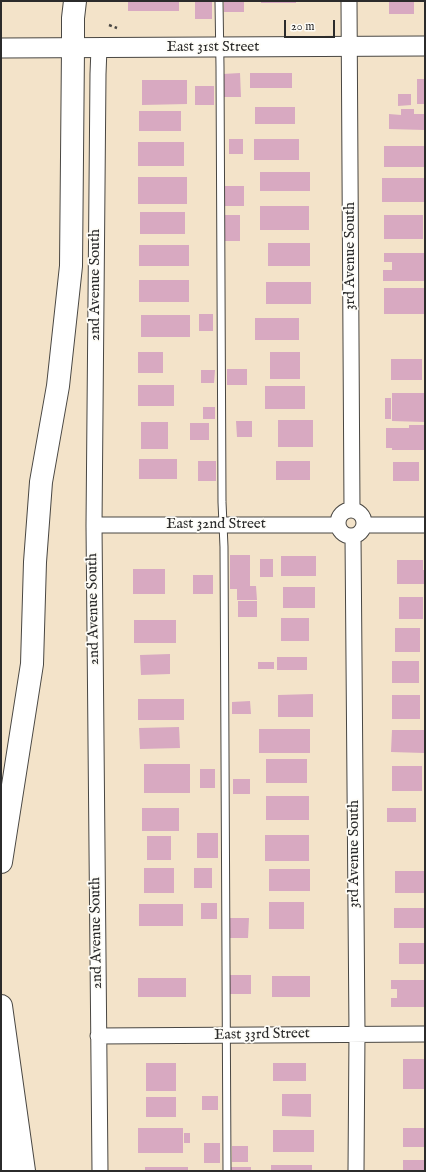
<!DOCTYPE html>
<style>
body{margin:0}
#map{position:relative;width:426px;height:1172px;overflow:hidden;background:#f3e3c9;font-family:"IM FELL English",serif}
canvas{display:block}
.frame{position:absolute;inset:0;border:2px solid #2b2b2b;pointer-events:none}
.scale{position:absolute;left:284px;top:20px;width:51px;height:18px;box-sizing:border-box;border:2px solid #2b2b2b;border-top:0;padding-left:5px;font-size:12px;line-height:14px;white-space:nowrap;color:#2b2b2b;-webkit-text-stroke:3px #fdfcf7;paint-order:stroke}
</style>
<div id="map">
<canvas width="426" height="1172"></canvas>
<div class="frame"></div>
<div class="scale">20 m</div>
</div>
<script>
const ctx = document.querySelector('canvas').getContext('2d');
ctx.lineJoin = 'round';
function fillPath(path, color) {
  ctx.fillStyle = color;
  ctx.fill(path, 'evenodd');
}
function strokePath(path, color, width, dash) {
  ctx.strokeStyle = color;
  ctx.lineWidth = width;
  ctx.lineCap = dash ? 'butt' : 'round';
  ctx.setLineDash(dash || []);
  ctx.stroke(path);
}
function write(font, color, halo, rows, align = 'center') {
  ctx.font = font + ' "IM FELL English",serif';
  ctx.lineWidth = 3.5;
  ctx.setLineDash([]);
  ctx.textBaseline = 'middle';
  ctx.strokeStyle = halo;
  ctx.fillStyle = color;
  for (const [text, x, y, turn = 0] of rows) {
    ctx.save();
    ctx.translate(x, y);
    ctx.rotate((+turn || 0) * Math.PI / 180);
    ctx.textAlign = isNaN(turn) ? turn : align;
    if (halo) ctx.strokeText(text, 0, 0);
    ctx.fillText(text, 0, 0);
    ctx.restore();
  }
}
const building = new Path2D(`
 M128,1H179V11H128Z
 M195,1H212V19H195Z
 M224,1H244V12H224Z
 M261,1H296V3H261Z
 M389,1H414V14H389Z
 M240,73L241,97H224L223,74Z
 M250,73H292V88H250Z
 M417,79H425V104H417Z
 M142,80H187V104L142,105Z
 M195,86H214V105H195Z
 M398,94H411V105L398,106Z
 M255,107H295V124H255Z
 M401,109H414V114H425V130L389,129V114L401,115Z
 M139,111H181V131H139Z
 M229,139H243V154H229Z
 M254,139H299V160H254Z
 M138,142H184V166H138Z
 M384,146H425V167H384Z
 M260,172H310V191H260Z
 M138,177H187V204H138Z
 M382,178H425V202H382Z
 M224,186H244V206H224Z
 M260,206H309V230H260Z
 M140,212H185V234H140Z
 M224,215H240V241H224Z
 M384,215H423V239H384Z
 M268,243H310V266H268Z
 M139,245H189V266H139Z
 M384,253H425V281H383V270H392V262H384Z
 M139,280H189V302H139Z
 M266,282H311V304H266Z
 M384,288H425V314H384Z
 M199,314H213V331H199Z
 M141,315H190V337H141Z
 M255,318H299V340H255Z
 M138,352H163V373H138Z
 M270,352H300V379H270Z
 M391,359H422V380H391Z
 M227,369H247V385H227Z
 M201,370H215L214,383H201Z
 M138,385H174V406H138Z
 M265,386H305V409H265Z
 M392,393H425V422L392,421Z
 M385,398H391V419H385Z
 M203,407H215V419H203Z
 M278,420H313V447H278Z
 M236,421H252V437H237Z
 M141,422H168V449H141Z
 M190,423H209V440H190Z
 M409,425H425V450H392V448H386V428H409Z
 M139,459H177V479H139Z
 M198,461H216V481H198Z
 M276,461H310V480H276Z
 M393,462H419V481H393Z
 M230,555H250V586H256L257,600H237V589H230Z
 M281,556H316V576H281Z
 M260,559H273V577H260Z
 M397,560H423V570H425V584H397Z
 M133,569H165V594H133Z
 M193,575H213V594H193Z
 M283,587H315V608H283Z
 M399,597H423V619H399Z
 M238,601H257V617H238Z
 M281,618H309V641H281Z
 M134,620H176V643H134Z
 M395,628H420V652H395Z
 M170,654V674L141,675L140,655Z
 M277,657H307V670H277Z
 M392,661H419V683H392Z
 M258,662H274V669H258Z
 M313,694V717H278V695Z
 M392,695H420V719H392Z
 M138,699H184V720H138Z
 M250,701L251,714H232V702Z
 M179,727L180,748L140,749L139,728Z
 M259,729H310V753H259Z
 M392,730H424V753L391,752Z
 M266,759H307V783H266Z
 M144,764H190V793H144Z
 M392,766H422V791H392Z
 M200,769H215V788H200Z
 M233,779H250V794H233Z
 M266,796H309V820H266Z
 M142,808H179V831H142Z
 M387,808H416V822H387Z
 M197,833H218V858H197Z
 M265,835H309V861H265Z
 M147,836H171V860H147Z
 M144,868H174V893H144Z
 M194,868H212V888H194Z
 M269,869H310V891H269Z
 M395,871H425V893H395Z
 M269,902H304V929H269Z
 M201,903H217V919H201Z
 M139,904H183V926H139Z
 M394,908H425V928H394Z
 M228,918H249L248,938H227Z
 M399,943H425V964H399Z
 M230,975H251V994H230Z
 M272,976H310V997H272Z
 M138,978H186V997H138Z
 M391,980H425V1007H391V998H397V989H391Z
 M403,1059H425V1089H403Z
 M146,1063H176V1091H146Z
 M273,1063H306V1081H273Z
 M282,1094H311V1117L282,1116Z
 M202,1096H218V1110H202Z
 M146,1097H176V1117H146Z
 M138,1128H183V1153H138Z
 M403,1128H425V1147H403Z
 M273,1130H314V1152H273Z
 M184,1133H190V1143H184Z
 M204,1143H220V1163H204Z
 M232,1146H248V1162H232Z
 M403,1160H425V1171H403Z
 M271,1165H312V1171H271Z
 M145,1167H188V1171H145Z
 M230,1167H251V1171H230Z`);
const path = new Path2D(`
 M109,25L117,28`);
const service = new Path2D(`
 M219,1L220,67L222,502L224,547L227,1171`);
const minor = new Path2D(`
 M349,1L352,510
 M99,48L98,74L94,525L100,1171
 M338 523a13 13 0 1 1 26 0a13 13 0 1 1-26 0Z
 M94,525H338
 M364,525H425
 M353,536L357,1033L356,1171
 M98,1036L425,1034`);
const tertiary = new Path2D(`
 M1,48L425,46`);
const primary = new Path2D(`
 M73,48V18L75,1`);
const motorway = new Path2D(`
 M1,862L32,664L35,562L41,482L58,386L71,266L73,48
 M1,1006L24,1171
 M1,1094L2,1171`);
const streetNames = [
 ["East 31st Street",213,48],
 ["3rd Avenue South",351,256,-90],
 ["2nd Avenue South",96,285,-90],
 ["East 32nd Street",216,525],
 ["2nd Avenue South",94,609,-91],
 ["3rd Avenue South",355,854,-90],
 ["2nd Avenue South",97,933,-91],
 ["East 33rd Street",262,1035,-1]
];
fillPath(building, '#d8a9c1');
strokePath(service, '#494743', 9);
strokePath(minor, '#494743', 17);
strokePath(tertiary, '#494743', 21);
strokePath(primary, '#494743', 24);
strokePath(motorway, '#494743', 24);
strokePath(path, '#494743', 2.5, [3, 3]);
strokePath(service, '#fff', 7);
strokePath(minor, '#fff', 15);
strokePath(tertiary, '#fff', 19);
strokePath(primary, '#fff', 22);
strokePath(motorway, '#fff', 22);
write('15px', '#2b2b2b', '#fdfcf7', streetNames);
</script>
